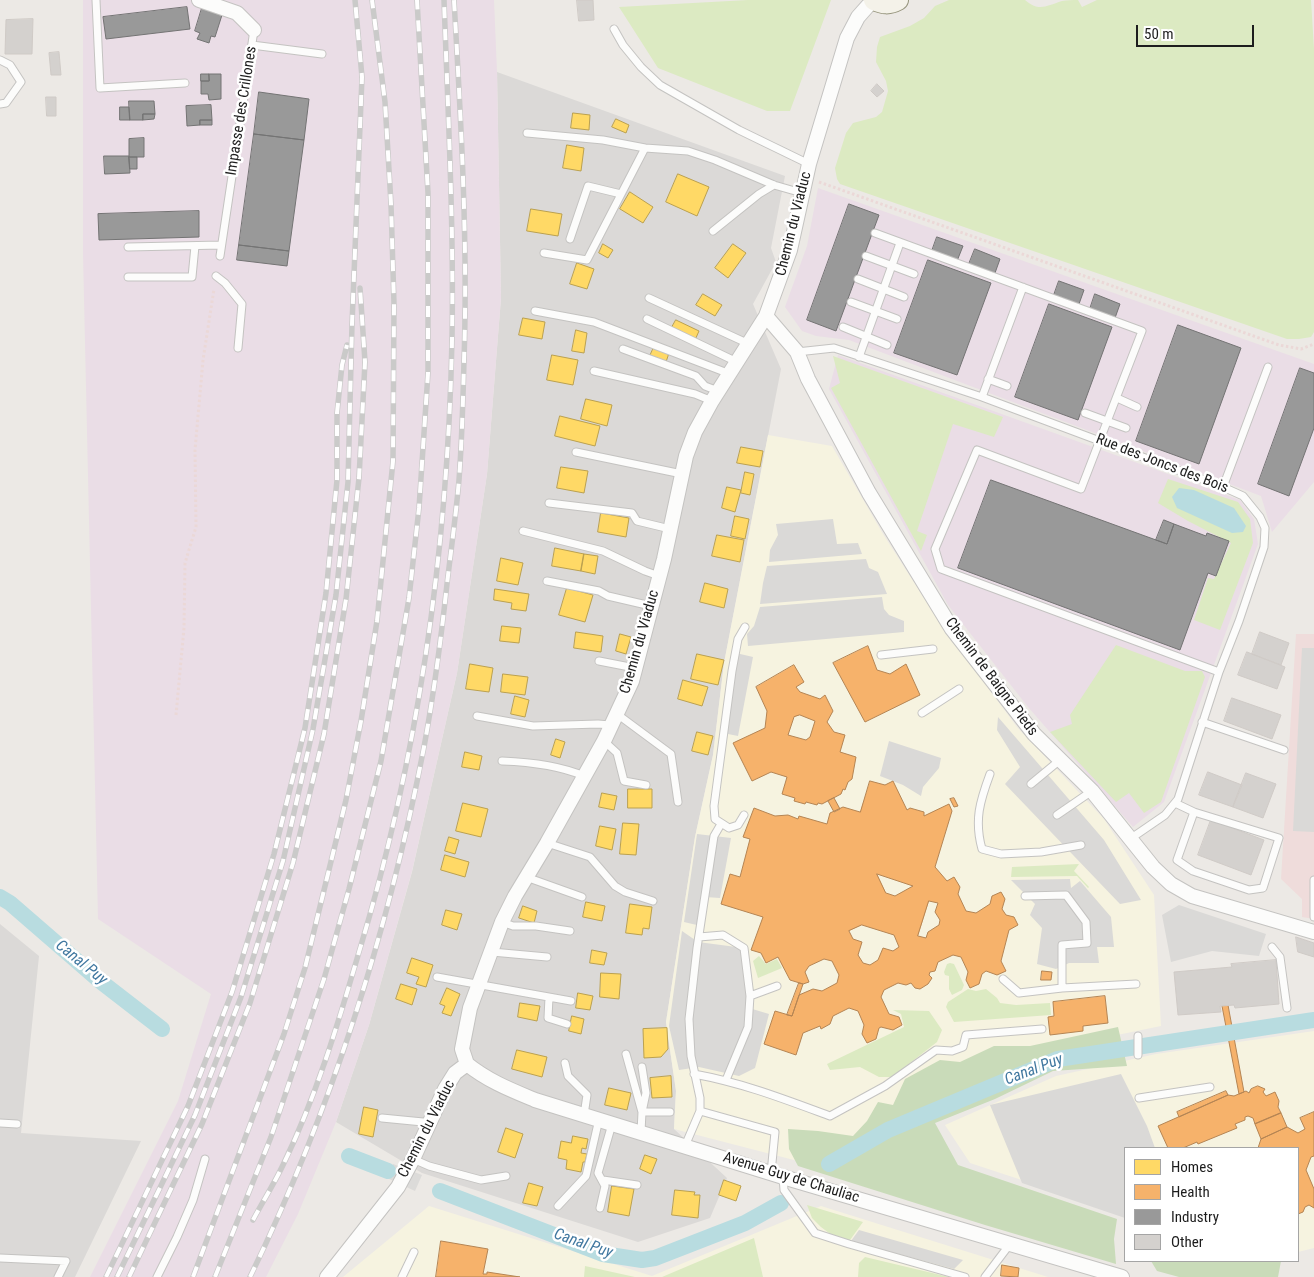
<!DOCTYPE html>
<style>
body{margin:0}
#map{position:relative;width:1314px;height:1277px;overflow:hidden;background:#ece9e5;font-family:"Roboto Condensed",sans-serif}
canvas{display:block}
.legend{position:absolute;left:1124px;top:1147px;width:175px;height:115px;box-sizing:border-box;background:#fff;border:1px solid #a5a5a5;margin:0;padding:6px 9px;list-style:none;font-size:15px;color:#1d1d1d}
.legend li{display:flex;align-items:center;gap:10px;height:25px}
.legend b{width:25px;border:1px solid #a5a5a5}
.scale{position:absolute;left:1136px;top:25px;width:118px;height:22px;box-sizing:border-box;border:2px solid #1d1d1d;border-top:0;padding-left:6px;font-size:15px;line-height:18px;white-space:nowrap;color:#1d1d1d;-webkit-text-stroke:4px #fff;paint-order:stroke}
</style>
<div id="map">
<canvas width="1314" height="1277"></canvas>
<ul class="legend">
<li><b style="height:14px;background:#ffd966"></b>Homes</li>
<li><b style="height:14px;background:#f6b26b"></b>Health</li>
<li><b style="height:14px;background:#999"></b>Industry</li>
<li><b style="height:14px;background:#d4d1ce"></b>Other</li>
</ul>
<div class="scale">50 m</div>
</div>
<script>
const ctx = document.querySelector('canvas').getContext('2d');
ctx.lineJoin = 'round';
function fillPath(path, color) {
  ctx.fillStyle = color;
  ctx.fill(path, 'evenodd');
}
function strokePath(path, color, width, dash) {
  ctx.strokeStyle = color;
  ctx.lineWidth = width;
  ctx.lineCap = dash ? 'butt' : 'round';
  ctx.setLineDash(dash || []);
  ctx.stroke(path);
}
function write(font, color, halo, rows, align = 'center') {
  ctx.font = font + ' "Roboto Condensed",sans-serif';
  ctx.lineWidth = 5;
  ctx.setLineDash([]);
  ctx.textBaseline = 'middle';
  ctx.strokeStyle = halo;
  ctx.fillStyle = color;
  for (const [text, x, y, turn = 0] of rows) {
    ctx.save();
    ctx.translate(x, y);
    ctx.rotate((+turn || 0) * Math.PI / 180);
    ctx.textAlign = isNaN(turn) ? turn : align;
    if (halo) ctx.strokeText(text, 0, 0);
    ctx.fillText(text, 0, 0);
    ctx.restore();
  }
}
const residential = new Path2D(`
 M497,72L785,176L771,248L776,262L753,304L781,369L724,663L713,755L695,837L666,1022L676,1091L674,1129L727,1178L710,1218L638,1242L422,1173L336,1122L369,1025L412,872L457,673L487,474L501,298Z
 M0,924L39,956L21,1133L141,1141L75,1277H0Z`);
const commercial = new Path2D(`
 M1296,634H1314V919L1302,917V899L1281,879Z`);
const industrial = new Path2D(`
 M83,0H494L497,72L501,298L487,474L457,673L412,871L369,1025L336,1122L298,1214L266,1277H90L178,1101L211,994L98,919L83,254Z
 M818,188L1314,364V482L1272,532L1261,496L849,340L816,336L802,331L785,307L807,246Z
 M838,355L1240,500L1254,519L1258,544L1164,802L1133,827L1028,707L948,605L829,389Z`);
const education = new Path2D(`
 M768,435L832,446L883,534L938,620L1017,727L1104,819L1154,895L1161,1026L1010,1057L817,1166L674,1129L676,1091L666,1022L695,837L713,755L724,663Z
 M1314,1031V1248L1298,1252V1148H1125V1214L970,1163L945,1125L1056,1076L1156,1054Z
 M429,1206L652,1276L821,1206L1048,1277H343Z`);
const grass = new Path2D(`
 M748,0H831L790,111H767L658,68L619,7Z
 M949,0H1025C1039,12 1046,6 1062,1C1067,0 1072,0 1078,0L1082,7L1097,0H1311L1314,49V332L1311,337L1299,339H1287L840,184L837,179L835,168L846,133L853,123L876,117L882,112L888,91L886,81L876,62L877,47L880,37L910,26L924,18L935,6Z
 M833,356L1003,417L994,437L953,424L917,531L927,535L921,551L831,388L840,383Z
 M1168,479L1238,502L1250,519L1253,543L1220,630L1194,620L1208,578L1214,579L1231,543L1188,521L1158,503Z
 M1116,645L1185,671H1202L1205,677L1161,802L1144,813L1129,793L1116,802L1050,732L1072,724L1070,715Z
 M1079,864L1074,871L1089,887L1088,888L1077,876L1011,877L1012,867Z
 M759,956L766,964L777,959L782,968L758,978L753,961Z
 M950,963L954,964L964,985L962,990L952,995L949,989V976L945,975L944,972L947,964Z
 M968,989L976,991L986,989L997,998L1000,1003L1016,1005L1050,1003L1051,1015L954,1022L946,1007L948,1002Z
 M893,1010L929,1011L942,1030L937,1042L892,1077H879L860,1067L830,1070L827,1064L904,1027L901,1014Z
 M807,1205L863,1222L850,1240L833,1236L821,1227L812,1218Z
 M754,1238L763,1277H662Z
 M865,1257L949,1277H858L859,1263Z
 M585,1266L635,1277H584Z`);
const forest = new Path2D(`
 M1118,1027L1127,1066L1053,1071L995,1099L935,1123L958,1165L1117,1219L1114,1239L1116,1264L985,1225L798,1166L789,1149L788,1129L818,1131L853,1136L867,1121L878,1102L893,1105L905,1079L940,1060L960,1062L994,1046H1030Z
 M1151,1261H1281L1278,1277H1179L1157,1271Z`);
const parking = new Path2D(`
 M833,519L837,544L858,543L862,554L769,562L770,550L778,535L776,524Z
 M866,559L869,568L878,572L887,594L760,604L763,583L767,566Z
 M882,597L884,609L889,615L904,621V632L748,646L747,634L754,626L760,607Z
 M1302,648H1314V832L1293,831Z
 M736,653L753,657L738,736L723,733Z
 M998,717L1104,840L1141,900L1120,904L1005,784L1020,767L997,730Z
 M889,741L941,758L939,768L923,787L921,796L903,785L880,776Z
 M697,834L731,838L720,898L705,897L701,926L684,922Z
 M1070,879L1071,888L1080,881L1111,917L1114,947H1097L1099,963H1069L1056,969L1037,964L1042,928L1030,915L1035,904L1011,880Z
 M1179,905L1266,934L1259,956L1212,951L1171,962L1162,915Z
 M682,931L698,942L744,948L749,1008L769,1014L755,1068L739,1076L699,1067L679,1070L669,1026Z
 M1121,1074L1147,1126L1155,1148H1125V1218L1022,1183L990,1105Z
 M859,1230L963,1260L954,1269L851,1241Z`);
const water = new Path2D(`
 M1179,488L1194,490L1234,508L1246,526L1243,532L1232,533L1177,508L1172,497Z`);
const pier = new Path2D(`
 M393,1164L422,1175L415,1191L387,1178Z`);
const homes = new Path2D(`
 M573,113L590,115L589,130L571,128Z
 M616,119L629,125L626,133L612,127Z
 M567,145L584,148L581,171L563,168Z
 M678,174L709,187L697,216L666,202Z
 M630,192L653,207L643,223L620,209Z
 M531,209L562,214L558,236L527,231Z
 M603,244L613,250L608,258L599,253Z
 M733,244L746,253L728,278L715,268Z
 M577,263L594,269L587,289L570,284Z
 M703,294L722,305L715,316L696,305Z
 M523,318L545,322L542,339L519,335Z
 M676,320L699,331L695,340L671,329Z
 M576,330L587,333L584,353L572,351Z
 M654,347L669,353L666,362L650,356Z
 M552,355L578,360L573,385L547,380Z
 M586,399L612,405L607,426L581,419Z
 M560,416L600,426L595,446L555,436Z
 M741,447L763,451L760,467L737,463Z
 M561,467L588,471L584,493L557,488Z
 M745,472L754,474L750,495L741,493Z
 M727,487L741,490L735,512L722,508Z
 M601,513L629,518L626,537L598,532Z
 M735,516L749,519L745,539L731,536Z
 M717,535L744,540L740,562L712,556Z
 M555,548L584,554L581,571L552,566Z
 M584,554L598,556L595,574L581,571Z
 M501,558L523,563L518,585L497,581Z
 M705,583L728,589L724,608L700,602Z
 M567,588L593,595L585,622L559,615Z
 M495,589L529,594L526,611L511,609L512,603L494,600Z
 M502,626L521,628L519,643L500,641Z
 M576,632L603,636L601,652L574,648Z
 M620,634L631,637L626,654L616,651Z
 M697,654L724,660L718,685L691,679Z
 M470,664L493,668L489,692L466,689Z
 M503,674L528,677L525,695L501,692Z
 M683,680L708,687L702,706L678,699Z
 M515,696L529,700L525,717L511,714Z
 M697,732L713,736L708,755L692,751Z
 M556,739L565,742L560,758L551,755Z
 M465,752L482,756L479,770L462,767Z
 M628,789H652V808H628Z
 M602,793L617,796L614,810L599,807Z
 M463,803L488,809L481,837L456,831Z
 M623,823L639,824L636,855L620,854Z
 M600,826L616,829L612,850L596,846Z
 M449,837L459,840L455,854L445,851Z
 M445,855L469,862L465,877L441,870Z
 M586,902L605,906L602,921L583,917Z
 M630,904L652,907L649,929L643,928L642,935L626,933Z
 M523,906L537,911L534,923L519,918Z
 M446,910L462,914L457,930L442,925Z
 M592,950L607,953L604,965L590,963Z
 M412,958L433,965L426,987L416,984L419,977L407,973Z
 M601,973L621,974L619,999L600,997Z
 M401,984L417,989L412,1005L396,999Z
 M447,988L460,994L451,1016L442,1013L445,1006L440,1004Z
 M578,993L593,996L590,1010L576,1008Z
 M520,1003L540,1006L537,1021L518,1017Z
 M572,1016L584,1019L581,1034L569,1031Z
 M667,1028L668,1049L661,1057L644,1058L643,1029Z
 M517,1050L547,1057L542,1077L512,1069Z
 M671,1076L672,1097L652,1098L650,1078Z
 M609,1088L631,1093L627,1110L605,1105Z
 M364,1107L378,1110L373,1137L359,1134Z
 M506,1128L523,1134L515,1158L498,1152Z
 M573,1136L588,1139L586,1149L582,1148L581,1153L587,1154L585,1162H583L581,1172L566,1169L567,1160L558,1158L561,1141L571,1143Z
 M645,1155L657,1159L651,1174L640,1169Z
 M724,1180L741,1186L736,1201L719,1195Z
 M529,1183L543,1187L537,1206L523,1203Z
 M612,1186L634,1189L629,1216L608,1212Z
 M675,1190L695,1192L694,1195H700L698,1218L672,1215Z`);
const health = new Path2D(`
 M868,646L877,670L890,674L906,664L920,695L865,722L833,663Z
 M794,665L804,682L796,687L800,692L820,699L825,695L833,711L827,722L834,732L845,735L840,752L856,757L852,779L848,782L845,790L843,789L841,794L822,804L818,803L817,805L806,802L805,804L794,801L795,798L782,794L787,777L771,772L752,781L733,743L765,728L767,711L756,687ZM800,715L815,721L810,737L806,740L788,735L794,717Z
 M870,781L885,785L893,781L907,810L910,808L924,812V816L949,804L952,811L935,867L947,881L954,877L960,887L958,894L966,911L976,913L990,904L992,896L1001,892L1005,899L1002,909L1006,915L1014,917L1018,925L1009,930L1001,961L1006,971L997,975L986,971L982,974L979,984L970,988L966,980L968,972L961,957L953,955L938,962L935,971L930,972L929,975L932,978L928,984L920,989L915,988L911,983L906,985L898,983L884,990L881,997L889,1014L899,1017L902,1025L893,1030L881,1027L879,1028L876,1039L867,1043L862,1034L864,1025L858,1011L849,1008L833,1016L830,1024L821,1029L820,1026L803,1033L796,1055L764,1044L775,1011L792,1016L799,995L813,989L822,991L837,983L839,975L832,961L824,959L809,966L805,972L809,982L803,984L790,980L778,957L766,963L761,953L751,950L763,917L721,904L730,874L740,877L750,839L743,837L754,808L775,816L788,815L798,819L799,816L827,824L830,813L843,807L860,812ZM877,874L913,886L895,896L886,893ZM929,901L938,903L935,912L940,920L939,925L928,932L926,938L918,936ZM862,925L894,935L899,947L893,951L883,948L878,960L870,965L863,963L858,955L862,942L853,939L849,931Z
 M834,798L840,809L834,812L828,801Z
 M954,798L958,806L954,807L950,799Z
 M1042,971L1052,972L1051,980H1041Z
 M799,983L803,984L792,1016L787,1015Z
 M1105,996L1108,1023L1083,1026V1031L1050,1035L1048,1017L1054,1016L1053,1002Z
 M1228,1005L1244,1092L1239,1094L1222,1006Z
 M1258,1086L1265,1089L1263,1092L1266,1096L1275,1092L1279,1101L1278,1107L1281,1113L1255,1124L1253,1118L1248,1116L1245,1117V1120L1235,1124L1237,1128L1198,1144L1197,1142L1183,1148H1168L1158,1126L1228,1095L1234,1096L1246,1091L1249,1093L1251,1089Z
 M1226,1091L1228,1095L1179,1117L1177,1112Z
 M1314,1112V1156L1311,1157L1306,1170L1314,1189V1208L1309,1205L1305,1207L1303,1212L1298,1214V1148H1258L1261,1139L1287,1127L1298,1133L1305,1129L1300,1118Z
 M1281,1113L1287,1127L1261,1139L1255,1124Z
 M441,1241L488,1249L483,1274H487V1272L520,1277H436Z
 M1002,1265L1019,1268L1018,1277L1001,1276Z`);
const industry = new Path2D(`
 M187,7L190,29L106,39L103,17Z
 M202,8L222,15L215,37L211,36L209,43L197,39L200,33L195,31Z
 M201,74H209V81H201Z
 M209,74H221V99L209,100L208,94H201V81H209Z
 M259,92L309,99L304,140L254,134Z
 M129,101H154L155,114H143V120H130Z
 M211,105L212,120H200V125L187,126L186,106Z
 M120,107H129L130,120H120Z
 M143,114H155L154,119L143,120Z
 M200,120H212V125H200Z
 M254,134L304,140L289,251L239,245Z
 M144,138V157H129V139Z
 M104,156H129L130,173L105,174Z
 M129,157H137V169H130Z
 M849,204L879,215L836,331L807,320Z
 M199,211V237L99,240L98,214Z
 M937,237L963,246L957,261L932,251Z
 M239,245L289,251L287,266L237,260Z
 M975,249L1000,259L995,273L969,264Z
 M928,260L991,283L957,375L894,353Z
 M1059,281L1084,290L1079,304L1054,295Z
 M1095,294L1120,304L1115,318L1090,309Z
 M1049,304L1112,327L1078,420L1015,397Z
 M1178,325L1241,348L1199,464L1136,441Z
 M1300,368L1314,373V428L1289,496L1258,484Z
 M991,480L1167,544L1174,524L1206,536L1207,533L1229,541L1216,576L1208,573L1180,650L958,568Z
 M1164,520L1174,524L1167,544L1156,540Z`);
const canal = new Path2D(`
 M0,897L10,903L100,981L162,1029
 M349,1156L388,1171
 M829,1164L888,1130L1058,1059L1314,1020
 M440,1191L603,1254L642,1260L655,1258L745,1223L781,1203`);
const building = new Path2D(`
 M577,0H593L594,20L579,21Z
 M33,19L32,54H5L6,20Z
 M59,52L61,75H51L49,53Z
 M877,84L884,91L877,97L871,91Z
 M46,97H56V116H47Z
 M1260,632L1289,643L1281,665L1252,654Z
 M1247,652L1285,667L1277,689L1238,675Z
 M1232,698L1281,715L1272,739L1224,721Z
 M1208,772L1242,785L1233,807L1199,795Z
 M1246,773L1276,784L1263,818L1233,807Z
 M1211,820L1264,840L1251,875L1198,855Z
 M1296,937L1314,943V957L1298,952Z
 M1276,960L1279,1004L1235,1008L1234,1005L1222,1006H1220L1221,1012L1178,1015L1174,972L1232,967L1231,964Z`);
const path = new Path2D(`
 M819,182L1279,345L1301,349L1314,344
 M176,715L184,628L185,563L196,527L195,450L203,360L214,289`);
const lane = new Path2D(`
 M96,0L100,88L185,83
 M614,29L623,45L641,67L660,85L739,130L809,164
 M252,45L322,54
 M0,60L10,65L21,82L6,103L0,104
 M527,133L603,140L645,148
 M713,231L759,194L774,185
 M875,233L1142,331L1081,489L977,450L935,549L941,569L1219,672
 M570,239L588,186L621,194
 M128,247L221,245
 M544,253L587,260L645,148L688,151L715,160L774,185L802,193
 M220,256L254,30
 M866,256L914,274
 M216,276L225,283L242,304L238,348
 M128,277H192L195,246
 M858,279L904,297
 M649,298L749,344
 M851,302L897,319
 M535,311L594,322L730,374
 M647,319L737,362
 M843,327L887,345
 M623,349L696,376L705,386L718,391
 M797,352L834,348L982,397L1223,487L1243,496L1260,517L1265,528L1264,547L1239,621L1219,672L1178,799L1165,815L1130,839
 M859,357L900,243
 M594,371L695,394L712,401
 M988,379L1007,386
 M982,397L1023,287
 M1117,398L1137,407
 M1085,413L1126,428
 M576,452L682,474
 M1223,487L1268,367
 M549,503L632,513L637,521L670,529
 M523,531L603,551L645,571L659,576
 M547,581L599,591L608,596L651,606
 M881,655L933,649
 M599,661L635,668
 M922,713L959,689
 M617,714L671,754L678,802
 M477,716L533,726L598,724L610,725
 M1202,722L1284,750
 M604,741L617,753L624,781L646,785
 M502,761C530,762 558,765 584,776
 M990,774C980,801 974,820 982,849L1001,854L1041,852L1081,845
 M1031,784L1060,760
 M1175,803L1194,812L1177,860L1193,871L1249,890L1263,888L1279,838L1194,812
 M744,815L738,825L729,828L715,819L714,806L732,671L738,639L745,627
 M1057,815L1092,791
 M721,824L714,836L697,948L689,1019L691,1056L700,1098V1111L775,1132L771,1173
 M547,843L590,857L615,886L625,892L653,901
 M526,877L582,897
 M1314,880V917
 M1025,896L1066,895L1086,922L1087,943L1062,945V988
 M502,922L513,926H536L570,931
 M699,937L723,935L744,948L750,996L748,1027L726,1080
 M1272,947L1280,957L1287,1008
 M492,952L547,957
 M437,977L571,1001
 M1003,979L1019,993L1062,988L1136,984
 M750,996L777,986
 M549,997L548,1018L567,1024
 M1138,1036V1055
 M626,1054L642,1112L641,1132
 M565,1063L568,1076L587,1095L584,1115
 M642,1067L646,1093L642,1112H670
 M694,1074C743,1083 784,1099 830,1116L885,1086L936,1050L952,1051L963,1047L966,1035L1042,1029
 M1139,1098L1210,1087
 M382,1118L423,1122L429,1125
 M0,1123L17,1124
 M685,1146L700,1111
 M413,1159L429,1166L481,1180L506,1176
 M783,1177L784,1190L815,1233L849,1244L965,1277
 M603,1180L637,1185
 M558,1206L586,1176L599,1119
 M600,1208L605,1186L598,1173L612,1124
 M0,1258L66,1261L58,1277
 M157,1277L177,1237L193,1200L205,1159
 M402,1277L414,1252
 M985,1277L1010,1244`);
const street = new Path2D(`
 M199,0L237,13L254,30
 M766,316L797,352L808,379L869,493L952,629L1034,734L1092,791L1153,867L1171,884L1192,896L1314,932
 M467,1064L462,1049L470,1008L502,922L515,896L547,843L604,741L632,681L664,559L686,456L695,432L712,401L766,316L790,250L809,164L847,38L858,17L873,0
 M467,1064C488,1081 511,1090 535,1100L793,1180L1122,1277
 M327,1277L398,1187L413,1159L445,1089L455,1073L467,1064`);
const secondary = new Path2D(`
 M874,0C883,4 889,5 898,0`);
const rail = new Path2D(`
 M253,1220C263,1201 274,1184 283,1165C316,1097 338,1024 359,952C419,754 448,546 452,339C454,226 448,113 444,0
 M106,1277L188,1106L232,992L274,854L305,728L326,593L337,480V413L342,365L347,345
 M117,1277L195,1115L241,997L283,861L313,729L336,595L348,482L352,324L362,77L355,0
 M129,1277L202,1124L250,1003L293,863L324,734L346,599L359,478L365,362L360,288
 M193,1277L284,1034L305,968L346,800L361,721L377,621L393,461L394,304L391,204L385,102L372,0
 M215,1277L271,1137L324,979L349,889L381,761L409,598L419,508L428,373V193L417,0
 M250,1277C331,1110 389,929 424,747C434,693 441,639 447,584C451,550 456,515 459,480C462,440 463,401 464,361C468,241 461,120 454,0`);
const streetNames = [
 ["Impasse des Crillones",242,111,-81],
 ["Chemin du Viaduc",794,224,-76],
 ["Rue des Joncs des Bois",1162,464,21],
 ["Chemin du Viaduc",640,642,-74],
 ["Chemin de Baigne Pieds",991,677,53],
 ["Chemin du Viaduc",427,1129,-63],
 ["Avenue Guy de Chauliac",791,1178,17]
];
const waterNames = [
 ["Canal Puy",81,963,39],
 ["Canal Puy",1034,1070,-21],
 ["Canal Puy",583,1244,19]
];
fillPath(residential, '#dbd9d7');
fillPath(commercial, '#efdcdb');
fillPath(industrial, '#eadde6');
fillPath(education, '#f6f3e0');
fillPath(grass, '#dceac2');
fillPath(forest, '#c9dbb9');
fillPath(parking, '#dad9d7');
fillPath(water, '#b8dce0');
fillPath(pier, '#dcdbd9');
fillPath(homes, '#ffd966');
strokePath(homes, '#bba150', 1);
fillPath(health, '#f6b26b');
strokePath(health, '#b58554', 1);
fillPath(industry, '#999');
strokePath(industry, '#747474', 1);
strokePath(canal, '#b8dce0', 16);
fillPath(building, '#d4d1ce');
strokePath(building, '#cfcac6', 1);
strokePath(lane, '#c4c3c1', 9);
strokePath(street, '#c4c3c1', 16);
strokePath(secondary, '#96957d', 22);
strokePath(path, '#ebd8d7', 3, [2.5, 2.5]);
strokePath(lane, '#fcfcfb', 7);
strokePath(street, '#fcfcfb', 14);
strokePath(secondary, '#f4f2e9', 20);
strokePath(rail, '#cacac9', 5.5);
strokePath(rail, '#fff', 4, [11]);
write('15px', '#1d1d1d', '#fff', streetNames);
write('italic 16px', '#4178a0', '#fff', waterNames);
</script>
